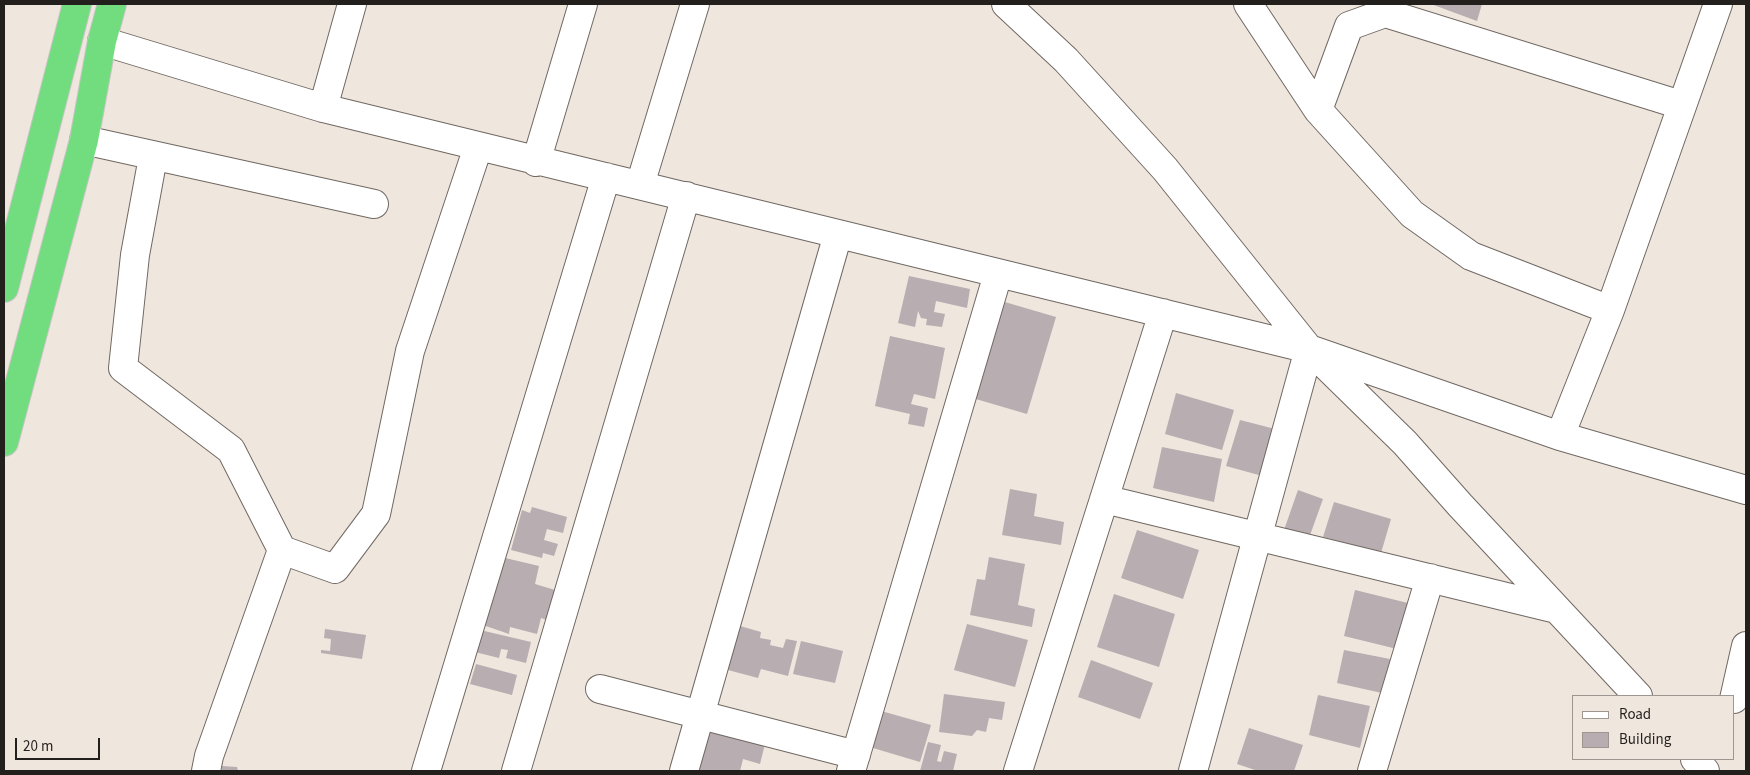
<!DOCTYPE html>
<style>
body{margin:0}
#map{position:relative;width:1750px;height:775px;overflow:hidden;background:#efe6de;font-family:"Source Sans 3",sans-serif}
canvas{display:block}
.frame{position:absolute;inset:0;border:5px solid #231f1d;pointer-events:none}
.legend{position:absolute;left:1572px;top:695px;width:162px;height:65px;box-sizing:border-box;background:#efe6de;border:1px solid #9d9691;margin:0;padding:6px 9px;list-style:none;font-size:15px;color:#231f1d}
.legend li{display:flex;align-items:center;gap:10px;height:25px}
.legend b{width:25px;border:1px solid #9d9691}
.scale{position:absolute;left:15px;top:738px;width:85px;height:22px;box-sizing:border-box;border:2px solid #231f1d;border-top:0;padding-left:6px;font-size:15px;line-height:18px;white-space:nowrap;color:#231f1d;-webkit-text-stroke:4px #efe6de;paint-order:stroke}
</style>
<div id="map">
<canvas width="1750" height="775"></canvas>
<div class="frame"></div>
<ul class="legend">
<li><b style="height:6px;background:#fff"></b>Road</li>
<li><b style="height:14px;background:#b8adb0"></b>Building</li>
</ul>
<div class="scale">20 m</div>
</div>
<script>
const ctx = document.querySelector('canvas').getContext('2d');
ctx.lineJoin = 'round';
function fillPath(path, color) {
  ctx.fillStyle = color;
  ctx.fill(path, 'evenodd');
}
function strokePath(path, color, width, dash) {
  ctx.strokeStyle = color;
  ctx.lineWidth = width;
  ctx.lineCap = dash ? 'butt' : 'round';
  ctx.setLineDash(dash || []);
  ctx.stroke(path);
}
const building = new Path2D(`
 M1431,4H1482L1477,21Z
 M909,276L970,289L967,308L936,301L934,312L945,314L942,327L926,325L927,319L921,318L918,311L915,327L898,323Z
 M998,300L1056,317L1027,414L969,397Z
 M890,336L945,348L935,399L914,394L911,404L928,408L924,427L908,424L910,414L875,406Z
 M1176,393L1234,410L1222,450L1165,434Z
 M1240,420L1279,430L1266,477L1226,466Z
 M1162,447L1222,459L1214,502L1153,488Z
 M1010,489L1037,494L1034,516L1064,522L1061,545L1002,535Z
 M1298,490L1323,499L1309,538L1284,530Z
 M1334,502L1391,519L1381,553L1323,537Z
 M532,507L567,517L563,533L547,529L544,540L558,544L554,556L543,553L542,558L511,550L522,510L530,513Z
 M1137,530L1199,550L1183,599L1121,578Z
 M497,556L539,566L535,584L555,590L547,620L541,618L537,634L510,627L509,634L480,624Z
 M989,557L1025,564L1018,605L1035,609L1032,627L970,615L977,579L985,580Z
 M1355,590L1412,604L1401,650L1344,636Z
 M1114,594L1175,614L1159,667L1097,647Z
 M967,624L1028,640L1015,687L954,670Z
 M740,626L761,632L760,638L771,640L770,645L783,648L786,639L797,641L788,676L761,669L758,678L728,670Z
 M325,629L366,635L362,659L321,653V650L330,651L331,639L324,638Z
 M476,629L531,642L526,663L506,658L508,650L501,649L499,658L471,651Z
 M801,641L843,651L835,683L793,674Z
 M1344,650L1390,659L1382,693L1337,683Z
 M1091,660L1153,683L1140,719L1078,697Z
 M476,664L517,675L512,695L470,684Z
 M944,694L1005,702L1002,720L989,718L986,732L977,730L972,736L939,732Z
 M1318,695L1370,706L1360,748L1309,735Z
 M874,709L931,725L920,762L863,745Z
 M698,723L766,740L760,764L743,759L740,771H688Z
 M1249,728L1303,745L1294,771H1258L1237,764Z
 M928,742L941,745L937,761L941,762L944,751L957,754L953,771H920Z
 M222,766L237,767L238,771H222Z`);
const minor = new Path2D(`
 M1006,4L1066,60L1165,169L1309,349L1405,443L1460,505L1638,696
 M1248,4L1318,110L1412,214L1471,256L1610,310
 M102,41L323,108L1309,349L1560,436L1746,490
 M323,108L352,4
 M1318,110L1349,26L1385,13L1681,105
 M84,140L374,204
 M153,157L135,255L123,368L231,450L282,550L335,569L376,514L410,351L478,147
 M536,162L583,4
 M640,185L695,4
 M1560,436L1610,310L1718,4
 M1104,499L1556,609
 M600,689L856,755
 M1734,699L1746,646
 M1695,759L1705,771
 M206,771L209,756L282,550
 M426,771L606,177
 M516,771L686,196
 M684,771L838,234
 M851,771L998,274
 M1018,771L1163,313
 M1193,771L1309,349
 M1372,771L1430,578`);
const highway = new Path2D(`
 M4,288L77,4
 M4,442L84,140L102,41L112,4`);
fillPath(building, '#b8adb0');
strokePath(minor, '#706862', 30);
strokePath(highway, '#c6c5c4', 30);
strokePath(minor, '#fff', 28);
strokePath(highway, '#71dd7f', 28);
</script>
